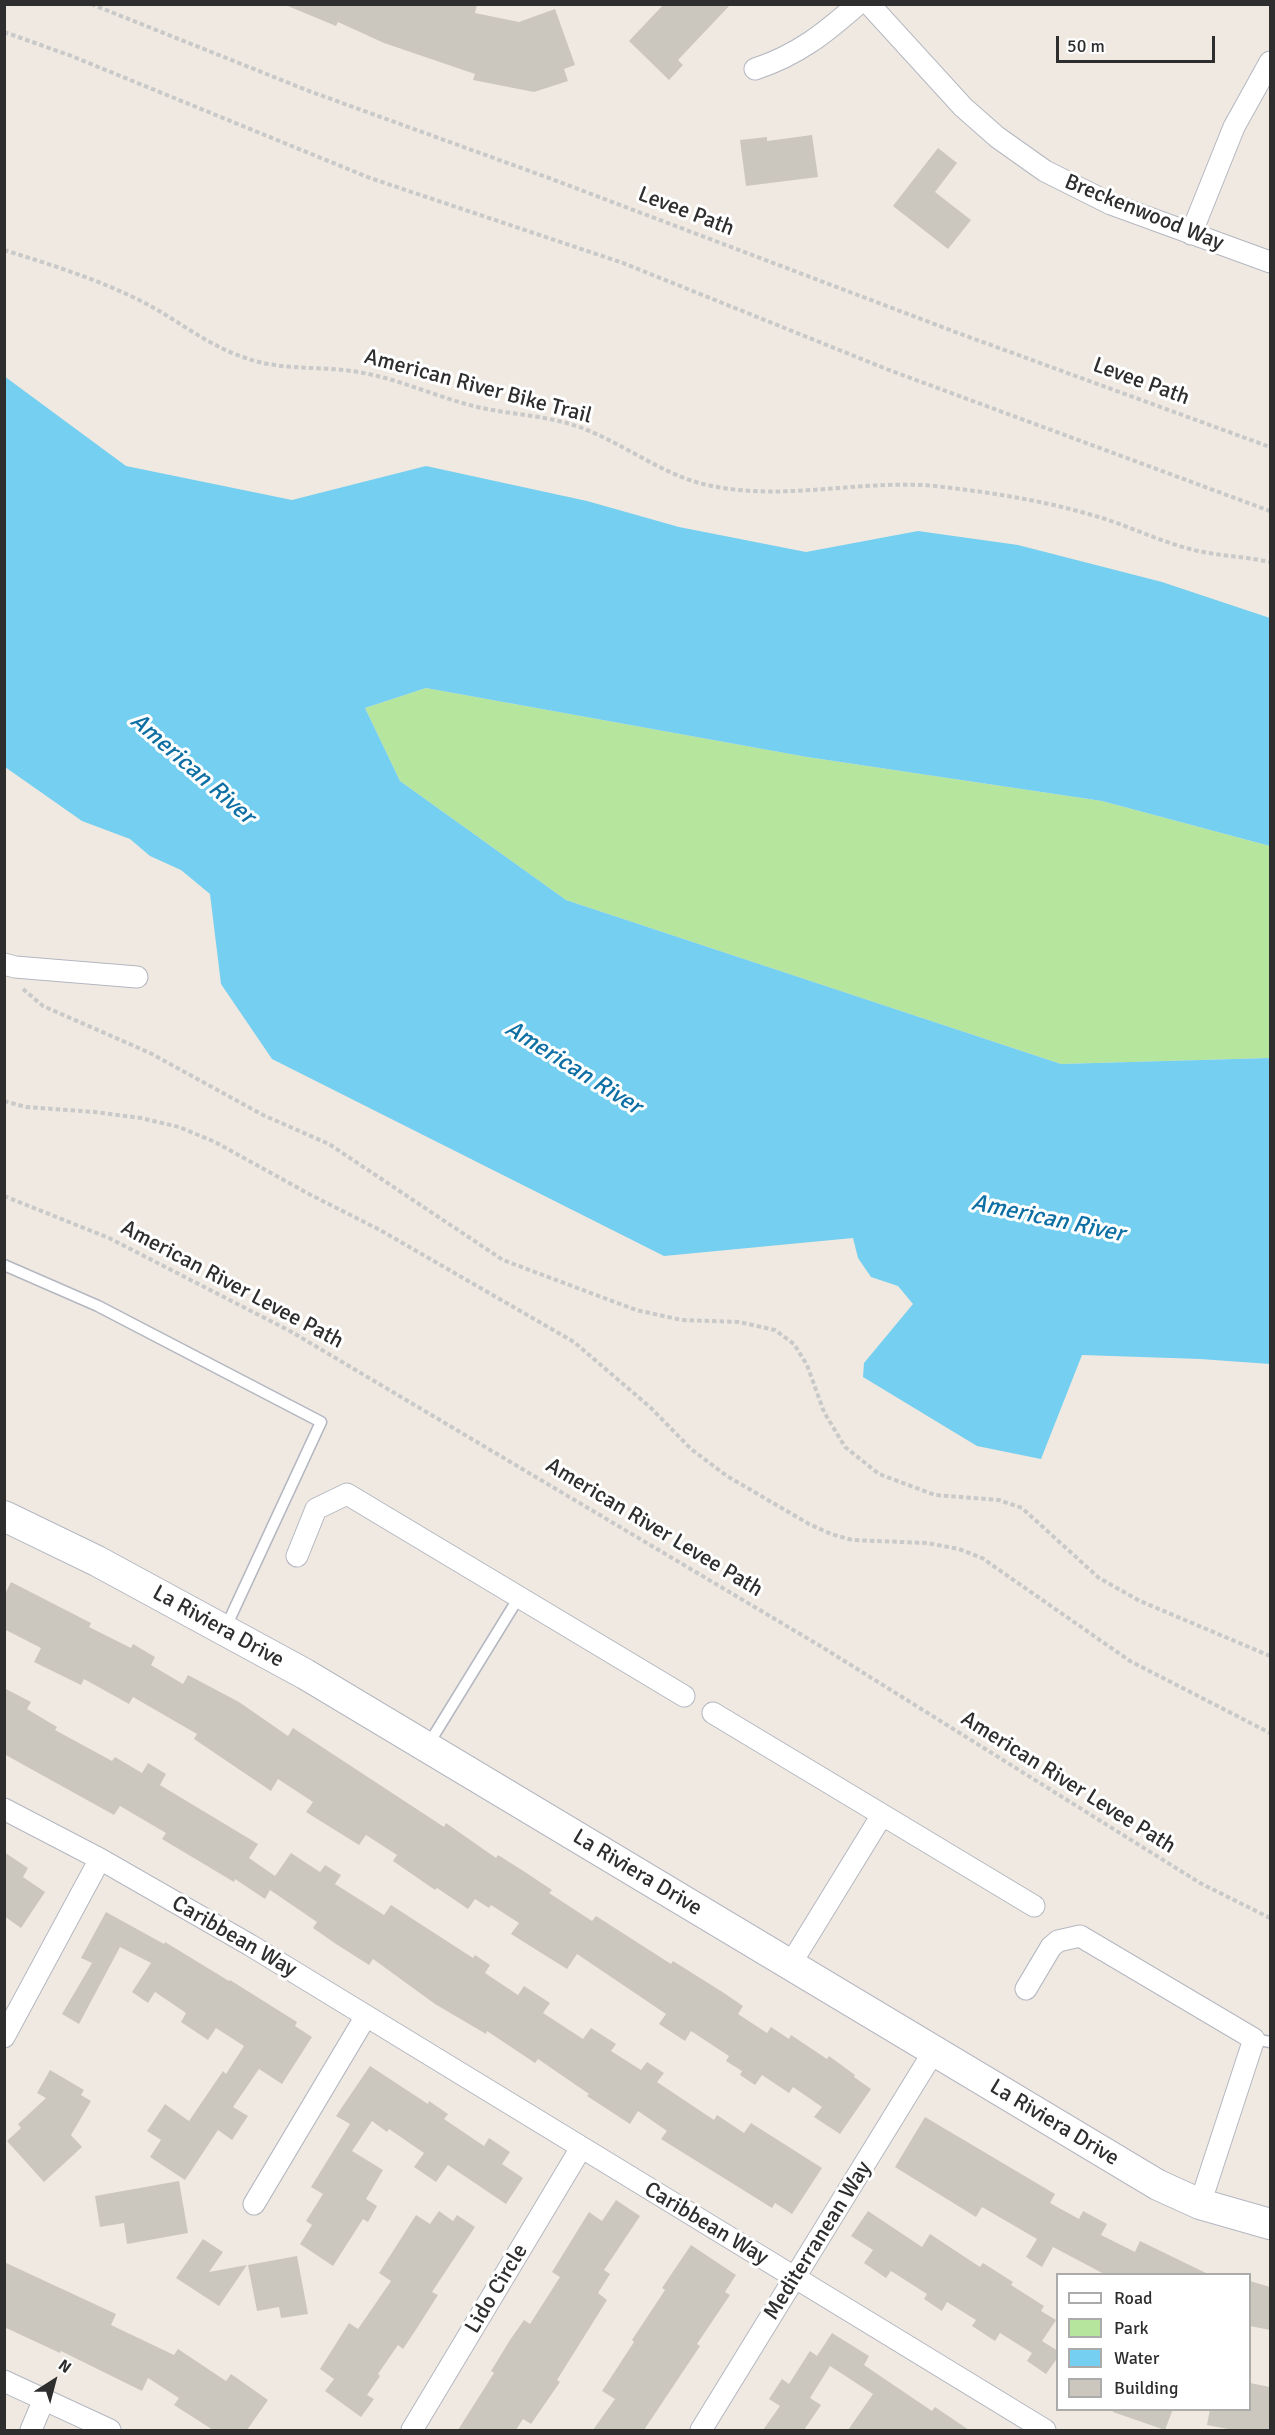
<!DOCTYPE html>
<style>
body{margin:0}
#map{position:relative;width:1275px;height:2435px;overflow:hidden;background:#efe9e1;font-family:Signika,sans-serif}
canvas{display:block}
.frame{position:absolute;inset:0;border:6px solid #2e2e2e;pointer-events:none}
.legend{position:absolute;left:1056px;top:2273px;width:195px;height:138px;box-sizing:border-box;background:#fff;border:2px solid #ababab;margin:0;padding:8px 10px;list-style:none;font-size:18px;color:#2e2e2e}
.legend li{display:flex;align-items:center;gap:12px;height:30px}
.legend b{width:30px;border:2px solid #ababab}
.north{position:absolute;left:24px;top:2351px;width:60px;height:60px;-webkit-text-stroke:4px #fff;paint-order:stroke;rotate:36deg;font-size:16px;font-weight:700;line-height:24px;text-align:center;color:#2e2e2e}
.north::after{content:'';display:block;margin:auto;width:21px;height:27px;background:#2e2e2e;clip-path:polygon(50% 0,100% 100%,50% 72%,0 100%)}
.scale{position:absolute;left:1056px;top:36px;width:159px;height:27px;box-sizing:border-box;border:3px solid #2e2e2e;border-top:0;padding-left:8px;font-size:18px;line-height:21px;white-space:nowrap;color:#2e2e2e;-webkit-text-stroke:4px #fff;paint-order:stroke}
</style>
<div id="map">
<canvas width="1275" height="2435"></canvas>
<div class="frame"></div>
<ul class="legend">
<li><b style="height:8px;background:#fff"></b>Road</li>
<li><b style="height:16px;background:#b6e59e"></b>Park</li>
<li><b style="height:16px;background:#75cff0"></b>Water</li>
<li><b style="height:16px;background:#cbc7bf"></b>Building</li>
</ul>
<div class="north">N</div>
<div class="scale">50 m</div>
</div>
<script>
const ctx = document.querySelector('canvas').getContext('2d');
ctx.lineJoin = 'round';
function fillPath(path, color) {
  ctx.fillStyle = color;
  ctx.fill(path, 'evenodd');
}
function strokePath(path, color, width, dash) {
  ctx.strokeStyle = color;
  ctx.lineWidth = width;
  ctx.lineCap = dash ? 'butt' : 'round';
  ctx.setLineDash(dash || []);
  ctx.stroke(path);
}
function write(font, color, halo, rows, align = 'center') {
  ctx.font = font + ' Signika,sans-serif';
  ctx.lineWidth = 6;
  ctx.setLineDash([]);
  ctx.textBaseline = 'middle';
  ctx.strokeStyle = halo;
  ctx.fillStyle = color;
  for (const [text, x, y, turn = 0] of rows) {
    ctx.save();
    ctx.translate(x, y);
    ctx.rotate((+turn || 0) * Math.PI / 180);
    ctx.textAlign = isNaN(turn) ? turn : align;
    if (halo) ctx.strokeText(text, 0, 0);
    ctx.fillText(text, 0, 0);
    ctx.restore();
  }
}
const green = new Path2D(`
 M426,688L807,757L1102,801L1270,846V1058L1061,1064L566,900L400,781L365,708Z`);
const water = new Path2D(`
 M4,376L126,466L292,500L426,466L587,501L679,527L806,552L918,531L1018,545L1162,582L1270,618V846L1102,801L807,757L426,688L365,708L400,781L566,900L1061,1064L1270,1058V1364L1200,1359L1082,1355L1041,1459L977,1446L863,1377L864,1363L913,1304L898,1286L871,1277L858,1258L853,1238L664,1256L272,1059L221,984L210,894L181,870L150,856L130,839L82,821L5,767Z`);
const building = new Path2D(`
 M283,4H477L475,13L519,22L555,9L575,65L564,69L568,81L534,92L473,80L475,74L384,43L338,22L336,26Z
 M664,4H731L678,60L683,65L669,80L629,41Z
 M812,135L818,177L746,186L740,140L767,137V141Z
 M938,148L957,163L935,192L971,220L948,249L893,206Z
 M11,1582L91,1623L89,1627L131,1648L133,1644L155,1657L151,1665L183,1684L188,1675L239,1702L288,1736L293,1728L444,1827L446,1823L496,1858L498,1855L525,1872L552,1890L549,1893L592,1921L596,1916L671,1964L673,1961L724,1993L743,2006L738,2014L767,2033L771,2027L789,2039L791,2035L827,2059L829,2056L855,2075L854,2077L871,2089L840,2134L814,2117L822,2107L793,2087L789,2093L762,2075L755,2085L740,2075L742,2071L726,2061L729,2056L691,2031L685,2041L659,2024L666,2014L577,1954L567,1969L511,1934L519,1923L491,1905L489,1908L475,1899L468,1909L437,1888L435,1890L393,1861L397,1855L366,1835L359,1845L306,1812L313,1802L278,1779L271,1791L194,1739L197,1734L133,1697L129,1704L84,1679L81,1685L34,1662L41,1648L4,1629V1596Z
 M4,1688L31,1702L27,1709L57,1727L55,1730L112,1761L115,1757L142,1773L148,1763L166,1774L160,1785L258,1844L249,1858L275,1876L291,1853L320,1872L325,1865L341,1875L335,1884L384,1915L391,1905L473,1958L475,1955L490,1965L485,1973L518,1995L524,1986L550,2003L543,2013L583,2039L591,2028L616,2044L611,2051L641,2070L647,2062L664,2073L657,2082L714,2120L717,2115L744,2133L751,2123L822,2168L792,2214L775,2203L772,2208L661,2139L667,2131L638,2111L630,2124L587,2096L589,2094L538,2059L535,2063L487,2031L486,2034L435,2004L373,1959L369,1965L336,1944L313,1928L317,1922L270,1890L265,1899L235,1879L234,1882L162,1839L166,1833L120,1806L114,1815L4,1754Z
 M4,1852L28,1868L23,1877L45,1892L21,1928L4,1916Z
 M106,1912L164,1944L165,1942L229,1981L230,1980L297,2022L295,2026L312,2037L282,2084L259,2069L233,2107L248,2116L232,2140L218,2130L185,2180L150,2157L161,2140L147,2131L165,2104L189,2121L223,2071L226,2074L244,2046L216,2028L208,2040L181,2022L186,2013L155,1992L148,2003L132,1992L151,1963L120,1947L79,2024L62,2014L92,1963L81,1958Z
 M370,2066L428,2104L429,2101L448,2114L444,2119L484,2146L489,2138L510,2152L502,2164L523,2178L506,2204L448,2165L436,2182L414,2167L424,2153L389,2129L387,2132L372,2121L352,2151L383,2170L366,2199L377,2206L368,2222L363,2219L333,2266L300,2244L312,2225L306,2221L323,2194L311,2187L350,2124L336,2116Z
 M50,2070L84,2090L81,2095L91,2101L71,2135L82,2147L44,2182L7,2141L21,2128L18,2124L46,2098L37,2093Z
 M925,2117L1055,2194L1050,2203L1079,2219L1083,2211L1107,2224L1101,2235L1135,2252L1140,2241L1208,2274H1104L1053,2247L1042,2267L1026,2257L1037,2239L982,2207L976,2217L895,2167Z
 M179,2181L188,2233L127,2244L124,2223L100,2227L95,2196Z
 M616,2200L640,2216L604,2270L610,2274L598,2293L607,2300L557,2380L560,2382L531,2424L523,2419L516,2430H458L494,2373L491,2371L510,2340L524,2320L530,2324L560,2277L552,2272L589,2212L602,2221Z
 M439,2211L453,2221L457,2215L475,2227L432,2292L438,2295L417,2328L403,2349L398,2345L378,2374L380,2376L367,2395L374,2399L361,2417L325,2391L334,2379L320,2369L349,2323L358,2329L391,2281L379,2273L416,2215L430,2224Z
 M868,2211L922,2247L930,2234L980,2267L983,2263L1013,2282L1011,2285L1044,2306L1041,2311L1056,2320L1042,2341L1058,2351V2357L1046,2374L1027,2361L1032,2353L1000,2333L995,2341L972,2326L976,2320L947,2302L942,2311L924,2299L927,2294L891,2271L886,2278L864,2263L873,2250L851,2236Z
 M203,2239L223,2252L209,2272L247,2265L219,2306L176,2278Z
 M691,2245L736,2275L725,2292L730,2295L697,2344L700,2346L644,2430H593L615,2399L602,2391L634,2342L632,2340L665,2290L662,2288Z
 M297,2256L308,2314L281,2318L279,2307L257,2311L248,2265Z
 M4,2262L116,2314L111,2325L174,2355L178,2349L226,2381L231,2374L268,2400L247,2430H213L174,2405L179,2398L148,2378L142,2391L61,2351L60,2353L4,2327Z
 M1250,2281L1270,2287V2330L1250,2326Z
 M832,2333L869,2356L864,2365L932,2411L935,2407L969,2430H848L873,2394L830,2366L810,2398L821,2405L804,2430H763L780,2406L769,2399L782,2379L789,2384L810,2351L817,2356Z
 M1250,2383L1270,2387V2430H1233L1207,2425L1210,2409H1250Z
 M1113,2409H1173L1165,2430L1113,2412Z`);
const path = new Path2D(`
 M91,4L309,91L549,178L958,333L1270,447
 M4,32L69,55L370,178L623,263L889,370L1270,511
 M4,250C52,265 97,279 141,301C175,318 204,343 240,356C281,372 316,365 358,372C395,378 430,394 466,404C500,414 536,414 570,424C617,438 656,472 703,484C780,503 858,479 935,486C988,492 1041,500 1092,515C1128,525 1162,543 1198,551C1222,556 1247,557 1270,562
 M23,989L43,1006L150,1053L263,1115L329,1144L503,1260L636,1310L682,1320L739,1322L775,1330L794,1344L807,1365L824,1412L845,1447L879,1474L935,1495L999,1500L1022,1508L1099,1578L1140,1601L1270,1656
 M4,1101L26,1107L95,1112L141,1118L179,1127L215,1142L309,1194L380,1230L574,1342L650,1407L691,1449L727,1476L809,1524L831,1534L852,1540L927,1543L959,1549L982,1558L1130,1661L1270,1733
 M4,1196L109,1238L290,1331L822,1647L1200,1883L1270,1918`);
const lane = new Path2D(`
 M4,1265L98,1306L321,1422L225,1629
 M428,1745L519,1597
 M1254,2039L1270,2042`);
const street = new Path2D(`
 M869,4L963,107L997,137L1045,171L1111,204L1270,262
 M755,69C798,55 825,33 858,4
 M1191,234L1234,127L1270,62
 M4,964L15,967L137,977
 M297,1556L316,1509L347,1494L684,1696
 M713,1713L1034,1906
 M4,1809L100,1859L250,1945L1045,2430
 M790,1965L882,1815
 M1026,1989L1051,1947L1058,1941L1080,1936L1254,2039L1200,2204
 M4,2037L100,1859
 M254,2204L366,2016
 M4,2381L110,2430
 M31,2430L44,2399
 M412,2430L581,2148
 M701,2430L934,2051`);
const secondary = new Path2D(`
 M4,1516L97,1561L305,1674L1158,2185L1200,2204L1270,2224`);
const streetNames = [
 ["Levee Path",686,212,21],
 ["Breckenwood Way",1144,213,22],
 ["Levee Path",1141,382,20],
 ["American River Bike Trail",478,387,15],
 ["American River Levee Path",232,1285,28],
 ["American River Levee Path",654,1528,31],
 ["La Riviera Drive",218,1627,29],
 ["American River Levee Path",1068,1783,32],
 ["La Riviera Drive",637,1873,31],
 ["Caribbean Way",234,1937,30],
 ["La Riviera Drive",1054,2123,31],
 ["Caribbean Way",706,2224,31],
 ["Mediterranean Way",818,2241,-58],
 ["Lido Circle",497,2289,-59]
];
const waterNames = [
 ["American River",192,769,41],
 ["American River",573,1068,32],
 ["American River",1048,1219,12]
];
fillPath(green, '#b6e59e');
fillPath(water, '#75cff0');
fillPath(building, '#cbc7bf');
strokePath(lane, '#b4b7c1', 13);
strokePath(street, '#b4b7c1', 23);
strokePath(secondary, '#b4b7c1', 32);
strokePath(path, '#c9c9c9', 4, [4.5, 3]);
strokePath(lane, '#fff', 10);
strokePath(street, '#fff', 21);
strokePath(secondary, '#fff', 30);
write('22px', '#2e2e2e', '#fff', streetNames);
write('italic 24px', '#0d6fa3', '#fff', waterNames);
</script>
